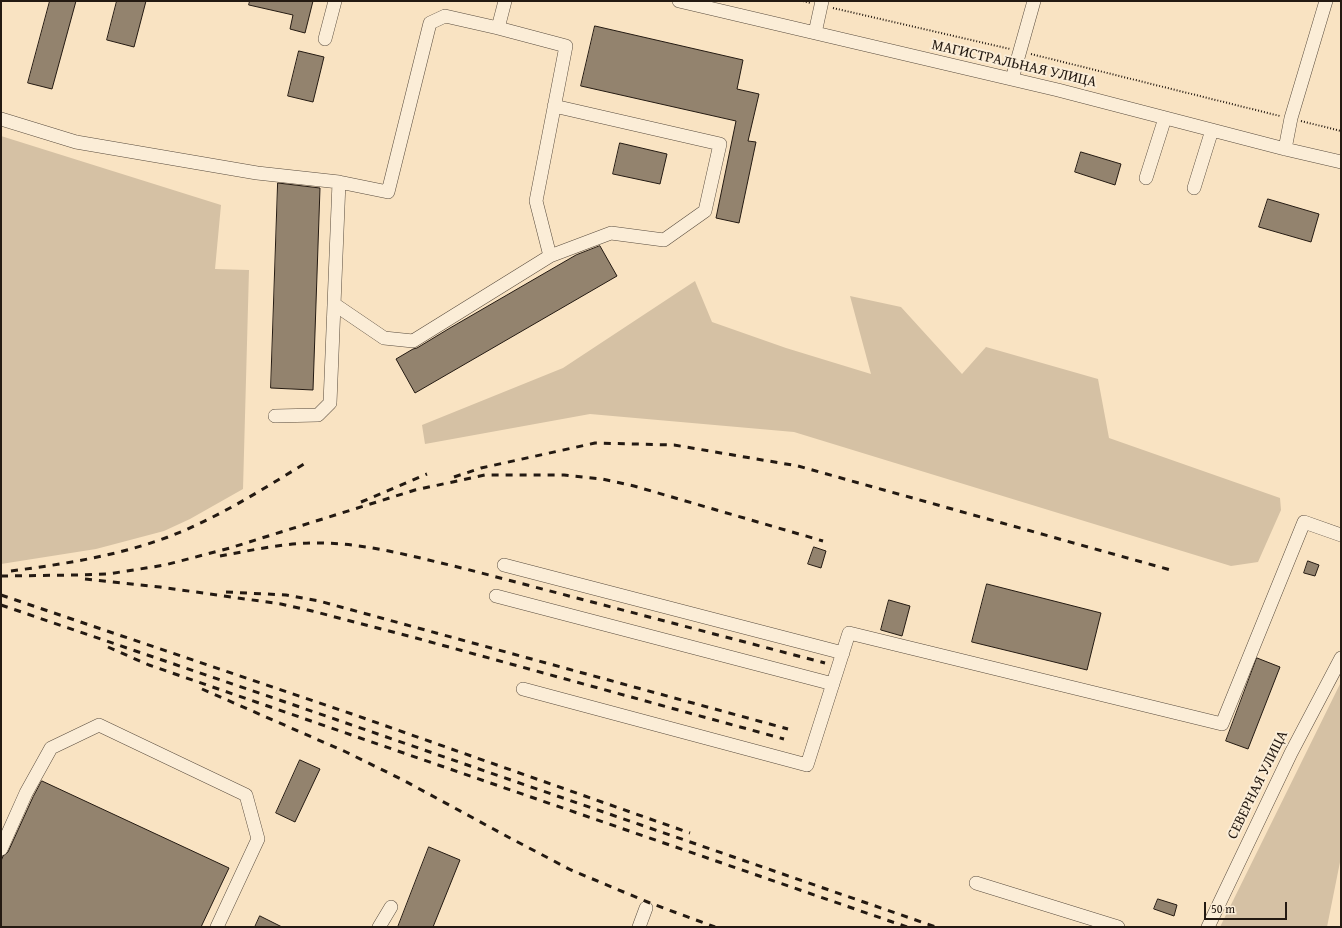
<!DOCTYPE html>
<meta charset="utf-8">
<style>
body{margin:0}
#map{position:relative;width:1342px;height:928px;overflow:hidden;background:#f9e3c2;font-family:"Gentium Book Plus",serif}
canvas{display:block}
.frame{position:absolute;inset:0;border:2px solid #241a12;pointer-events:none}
.scale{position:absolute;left:1204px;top:902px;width:83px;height:18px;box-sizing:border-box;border:2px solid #241a12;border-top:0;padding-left:5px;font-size:12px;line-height:14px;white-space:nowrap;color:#241a12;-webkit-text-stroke:3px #fbedd7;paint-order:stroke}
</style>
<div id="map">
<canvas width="1342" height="928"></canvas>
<div class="frame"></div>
<div class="scale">50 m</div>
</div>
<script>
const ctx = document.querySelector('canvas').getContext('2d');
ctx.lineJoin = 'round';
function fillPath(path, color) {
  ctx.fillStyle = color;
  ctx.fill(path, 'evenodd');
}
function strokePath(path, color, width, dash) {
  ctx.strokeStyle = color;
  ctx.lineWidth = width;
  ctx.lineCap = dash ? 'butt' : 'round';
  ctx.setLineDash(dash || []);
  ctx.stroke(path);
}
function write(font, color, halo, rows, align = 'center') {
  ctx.font = font + ' "Gentium Book Plus",serif';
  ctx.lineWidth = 4;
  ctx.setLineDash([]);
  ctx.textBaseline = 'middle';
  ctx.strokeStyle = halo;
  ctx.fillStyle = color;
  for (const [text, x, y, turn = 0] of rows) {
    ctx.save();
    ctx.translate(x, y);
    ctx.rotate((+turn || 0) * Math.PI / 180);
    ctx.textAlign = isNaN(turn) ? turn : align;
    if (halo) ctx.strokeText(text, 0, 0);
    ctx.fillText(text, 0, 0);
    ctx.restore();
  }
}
const green = new Path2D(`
 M1,136L221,205L215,269L249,270L243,489L190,519L164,531L96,549L1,564Z
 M695,281L712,322L786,348L871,374L850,296L901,307L962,374L986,347L1098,379L1109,438L1280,498L1281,510L1258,562L1231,566L794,432L590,414L425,444L422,425L563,368Z
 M1341,682V857L1327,927H1220Z`);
const building = new Path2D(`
 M50,1H76L52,89L28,83Z
 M117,1H146L134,47L107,40Z
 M250,1H313L305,33L290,29L293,15L249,5Z
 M595,26L743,60L737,89L759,94L748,141L756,142L739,223L716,218L736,121L581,86Z
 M299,51L324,57L313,102L288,96Z
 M620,143L667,154L660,184L613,174Z
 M1081,152L1121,164L1115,185L1075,172Z
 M278,183L320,188L313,390L271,388Z
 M1268,199L1319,214L1311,242L1259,227Z
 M600,246L617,276L415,393L396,359L413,349L417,348L450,328L576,255Z
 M814,547L826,551L821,568L808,564Z
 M1308,561L1319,565L1315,576L1304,573Z
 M987,584L1101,613L1087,670L972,642Z
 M889,600L910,606L902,636L881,630Z
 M1257,658L1280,667L1248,749L1226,741Z
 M300,760L320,769L295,822L276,813Z
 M42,781L229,868L201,927H1V861L3,856L8,852L33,797Z
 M429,847L460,860L433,927H398Z
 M1158,899L1177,905L1174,916L1154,909Z
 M260,916L282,927H255Z`);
const path = new Path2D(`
 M803,1L811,3
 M833,8L1010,49
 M1031,54L1280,116
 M1301,121L1341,131`);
const minor = new Path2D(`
 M679,1L1058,90L1285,149L1341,162
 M498,28L505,1
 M815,33L822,1
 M325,39L335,1
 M1012,79L1034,1
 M1,119L76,142L257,173L339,182L388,192L430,23L445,16L498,28L566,46L536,201L550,256
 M1285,149L1291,118L1326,1
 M1146,178L1165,118
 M1194,188L1212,130
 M334,304L384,338L413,341L550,256L611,233L664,240L705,211L720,144L554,106
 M275,416L318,415L330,403L339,182
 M504,565L843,653
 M496,596L833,684
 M523,689L807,765L849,633L1222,724L1304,522L1341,535
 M1,849L26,793L51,748L99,725L246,795L258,839L217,927
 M976,883L1118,927
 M379,927L391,907
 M639,927L646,908
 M1208,927L1291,753L1341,658`);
const rail = new Path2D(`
 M454,477L481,468L595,443L674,445L798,466L1174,571
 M361,502L427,474
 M220,556C253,550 288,542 322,543C371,544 419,558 466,569L825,663
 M11,571C64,564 117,556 168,537C218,518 263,489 309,461
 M1,576L79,575L108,574L165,565L230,548L415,490L485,475H564L602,479L634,486L823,541
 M85,579L160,587L281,604L312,611L416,638L784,739
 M226,592L286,595L319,601L788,729
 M1,595L352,714L690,833
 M1,605L294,705L936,927
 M108,647L149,665L907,927
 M202,689L346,752L403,780L510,838L571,870L650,903L715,927`);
const streetNames = [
 ["МАГИСТРАЛЬНАЯ УЛИЦА",1014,64,13],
 ["СЕВЕРНАЯ УЛИЦА",1258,785,-64]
];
fillPath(green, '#d5c1a4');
fillPath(building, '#93836e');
strokePath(building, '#241a12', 1);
strokePath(minor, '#594c3e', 14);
strokePath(path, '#241a12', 2, [1, 2]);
strokePath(minor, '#fbedd7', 13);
strokePath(rail, '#241a12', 3, [7, 7]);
write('15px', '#241a12', '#fbedd7', streetNames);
</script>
